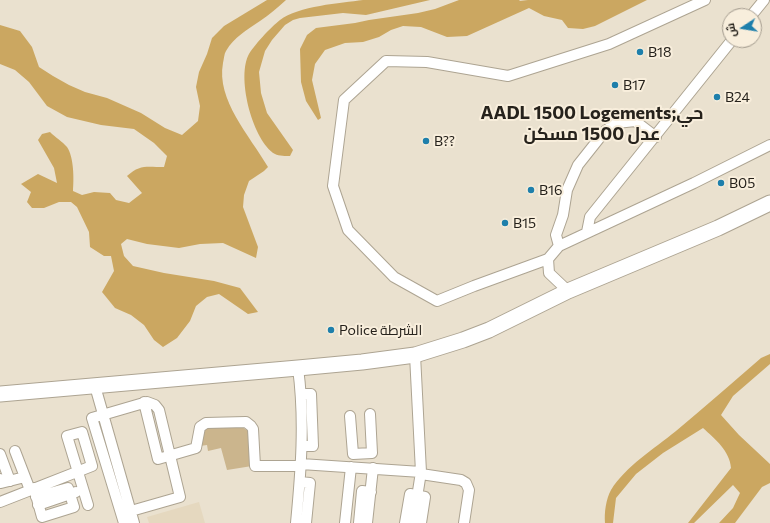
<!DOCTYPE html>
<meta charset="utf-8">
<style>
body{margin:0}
#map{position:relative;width:770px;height:523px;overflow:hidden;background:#eae1cf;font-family:Commissioner,Cairo,sans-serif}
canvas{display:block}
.north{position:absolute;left:722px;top:8px;width:40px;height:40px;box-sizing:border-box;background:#f8eedc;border:1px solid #a49c8f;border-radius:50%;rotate:258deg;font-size:11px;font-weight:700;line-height:16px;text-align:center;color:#26221c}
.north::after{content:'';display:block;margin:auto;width:14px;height:18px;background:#1e7fab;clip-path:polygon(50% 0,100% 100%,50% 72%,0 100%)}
</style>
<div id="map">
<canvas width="770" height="523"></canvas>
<div class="north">ش</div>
</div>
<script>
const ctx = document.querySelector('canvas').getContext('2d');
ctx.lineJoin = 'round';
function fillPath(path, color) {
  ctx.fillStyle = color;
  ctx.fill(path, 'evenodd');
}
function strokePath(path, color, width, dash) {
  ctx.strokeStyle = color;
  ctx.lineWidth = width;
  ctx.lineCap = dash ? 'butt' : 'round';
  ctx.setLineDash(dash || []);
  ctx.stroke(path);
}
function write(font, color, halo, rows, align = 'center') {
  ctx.font = font + ' Commissioner,Cairo,sans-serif';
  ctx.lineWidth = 4;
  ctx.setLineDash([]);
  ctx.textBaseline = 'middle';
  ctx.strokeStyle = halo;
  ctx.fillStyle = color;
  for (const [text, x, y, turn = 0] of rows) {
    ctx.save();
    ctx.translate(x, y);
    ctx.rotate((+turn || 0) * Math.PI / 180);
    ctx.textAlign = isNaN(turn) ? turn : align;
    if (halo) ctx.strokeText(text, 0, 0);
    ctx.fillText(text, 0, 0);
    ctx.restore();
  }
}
const built = new Path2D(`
 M199,502L205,523H149L147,517Z`);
const green = new Path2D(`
 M242,427L248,431L252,466L227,470L221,448L208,451L207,445L200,446L204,428Z`);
const forest = new Path2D(`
 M267,0H286C278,7 269,15 260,21C247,30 234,37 226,51C224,54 224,59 223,63C216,100 250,136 268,167L264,171L249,181L244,195L243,207L258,247L256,258L223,243L200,244L179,248L147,244L127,239L121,244L124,256L133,266L164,273L214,281L240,288L258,312L248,314L219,294L207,297L196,306L190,321L177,338L163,347L154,340L144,325L131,315L115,308L102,292L114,271L111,256H104L90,247L89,232L77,207L71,202H59L44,208H32L27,202L31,192L21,184L38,174L57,183L54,168L38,140L42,134L50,132C55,137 63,142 67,147C74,157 74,179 73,191L82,195L94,192L110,193L116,200L129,203L142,193L127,176C140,164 147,167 164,167L167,156L154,143L134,129L101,125L67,117L47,106L29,82L15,70L0,64V25L20,31L32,47L39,67L53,76L69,85L85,92L107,98L141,113L165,128L182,135L198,121L200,106L196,87L199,72L207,54L212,38L224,26Z
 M363,0H430L366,15L343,13L300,18L293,20L285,25L272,40L265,51L259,72L261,93L267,113L293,150L290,156C286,156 279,156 275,154C253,141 237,80 248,56C253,46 271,27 280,20C298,6 341,3 363,0Z
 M459,0H520L519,1L528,0H647L595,26L583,29L568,28L562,20L544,16L529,8L467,36L447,37L421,27L403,26L391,30L379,37L363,42L345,43L325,50L315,64L312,80L321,118L318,120L306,101L301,82L300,49L307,35L316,28L355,23L369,20L418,13L435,9Z
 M770,354V364L733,396L721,415L739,435L770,464V483L762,487L735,523H719L733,508L740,493L733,485L694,523H688L731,468C730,451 715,439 703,428L663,453L636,474L616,498L613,523H605C604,513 606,499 611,490C626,466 654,449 676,431C705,407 733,382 761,358Z`);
const street = new Path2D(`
 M751,16L764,0
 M587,232L590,217L732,40
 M559,246L556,235L563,215L567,190L578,165L605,131L617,123L635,121L656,137
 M548,259L474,286L437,301L394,277L348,230L333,186L344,100L386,61L427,62L508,76L609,44L705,0
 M568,291L549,273L548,259L559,246L694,183L770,145
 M95,386L134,523
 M301,394H311L313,446H302
 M144,402L158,459L196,448L200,427L206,423L246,422L251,426L253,429L255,466H301
 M350,416L353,454L372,453L370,414
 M15,451L30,490
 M0,454L10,481
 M301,464L421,472
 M421,474L461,480L466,483L469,490L464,523
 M0,479L1,483L25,477
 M300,482L310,483L306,523
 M34,488L42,517L74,507L68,488L36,497
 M0,502L92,466L82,432L67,436L88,505
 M38,505L76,492
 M124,523L92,418L147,402L155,405L159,410L180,497L131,511
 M296,523C301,471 305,420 298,368
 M345,523L351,467
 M359,523L362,491L371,492
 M367,523L373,468
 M405,523L410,494L425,497L421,523
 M413,523L421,472L415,355`);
const secondary = new Path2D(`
 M0,394L298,368L362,362L415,355L463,340L489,330L568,291L718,228L770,203`);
const markers = [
 [640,52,4,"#1e7fab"],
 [615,85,4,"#1e7fab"],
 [717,97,4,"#1e7fab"],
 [426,141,4,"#1e7fab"],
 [721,183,4,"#1e7fab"],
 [531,190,4,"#1e7fab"],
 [505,223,4,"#1e7fab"],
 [331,330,4,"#1e7fab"]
];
const poiNames = [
 ["B18",648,52],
 ["B17",623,85],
 ["B24",725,97],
 ["B??",434,141],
 ["B05",729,183],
 ["B16",539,190],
 ["B15",513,223],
 ["Police الشرطة",339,330]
];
const districtNames = [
 ["AADL 1500 Logements;حي",592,113],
 ["عدل 1500 مسكن",592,134]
];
fillPath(built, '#e5d8bf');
fillPath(green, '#cbb58d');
fillPath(forest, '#cba761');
strokePath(street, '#ada492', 12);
strokePath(secondary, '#ada492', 17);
strokePath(street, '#fff', 10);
strokePath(secondary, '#fff', 15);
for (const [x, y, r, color] of markers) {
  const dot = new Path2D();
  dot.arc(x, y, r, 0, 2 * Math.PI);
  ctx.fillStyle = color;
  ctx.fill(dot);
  strokePath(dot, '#f8eedc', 1.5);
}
write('14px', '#26221c', '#f8eedc', poiNames, 'left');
write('bold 18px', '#26221c', '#f8eedc', districtNames);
</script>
